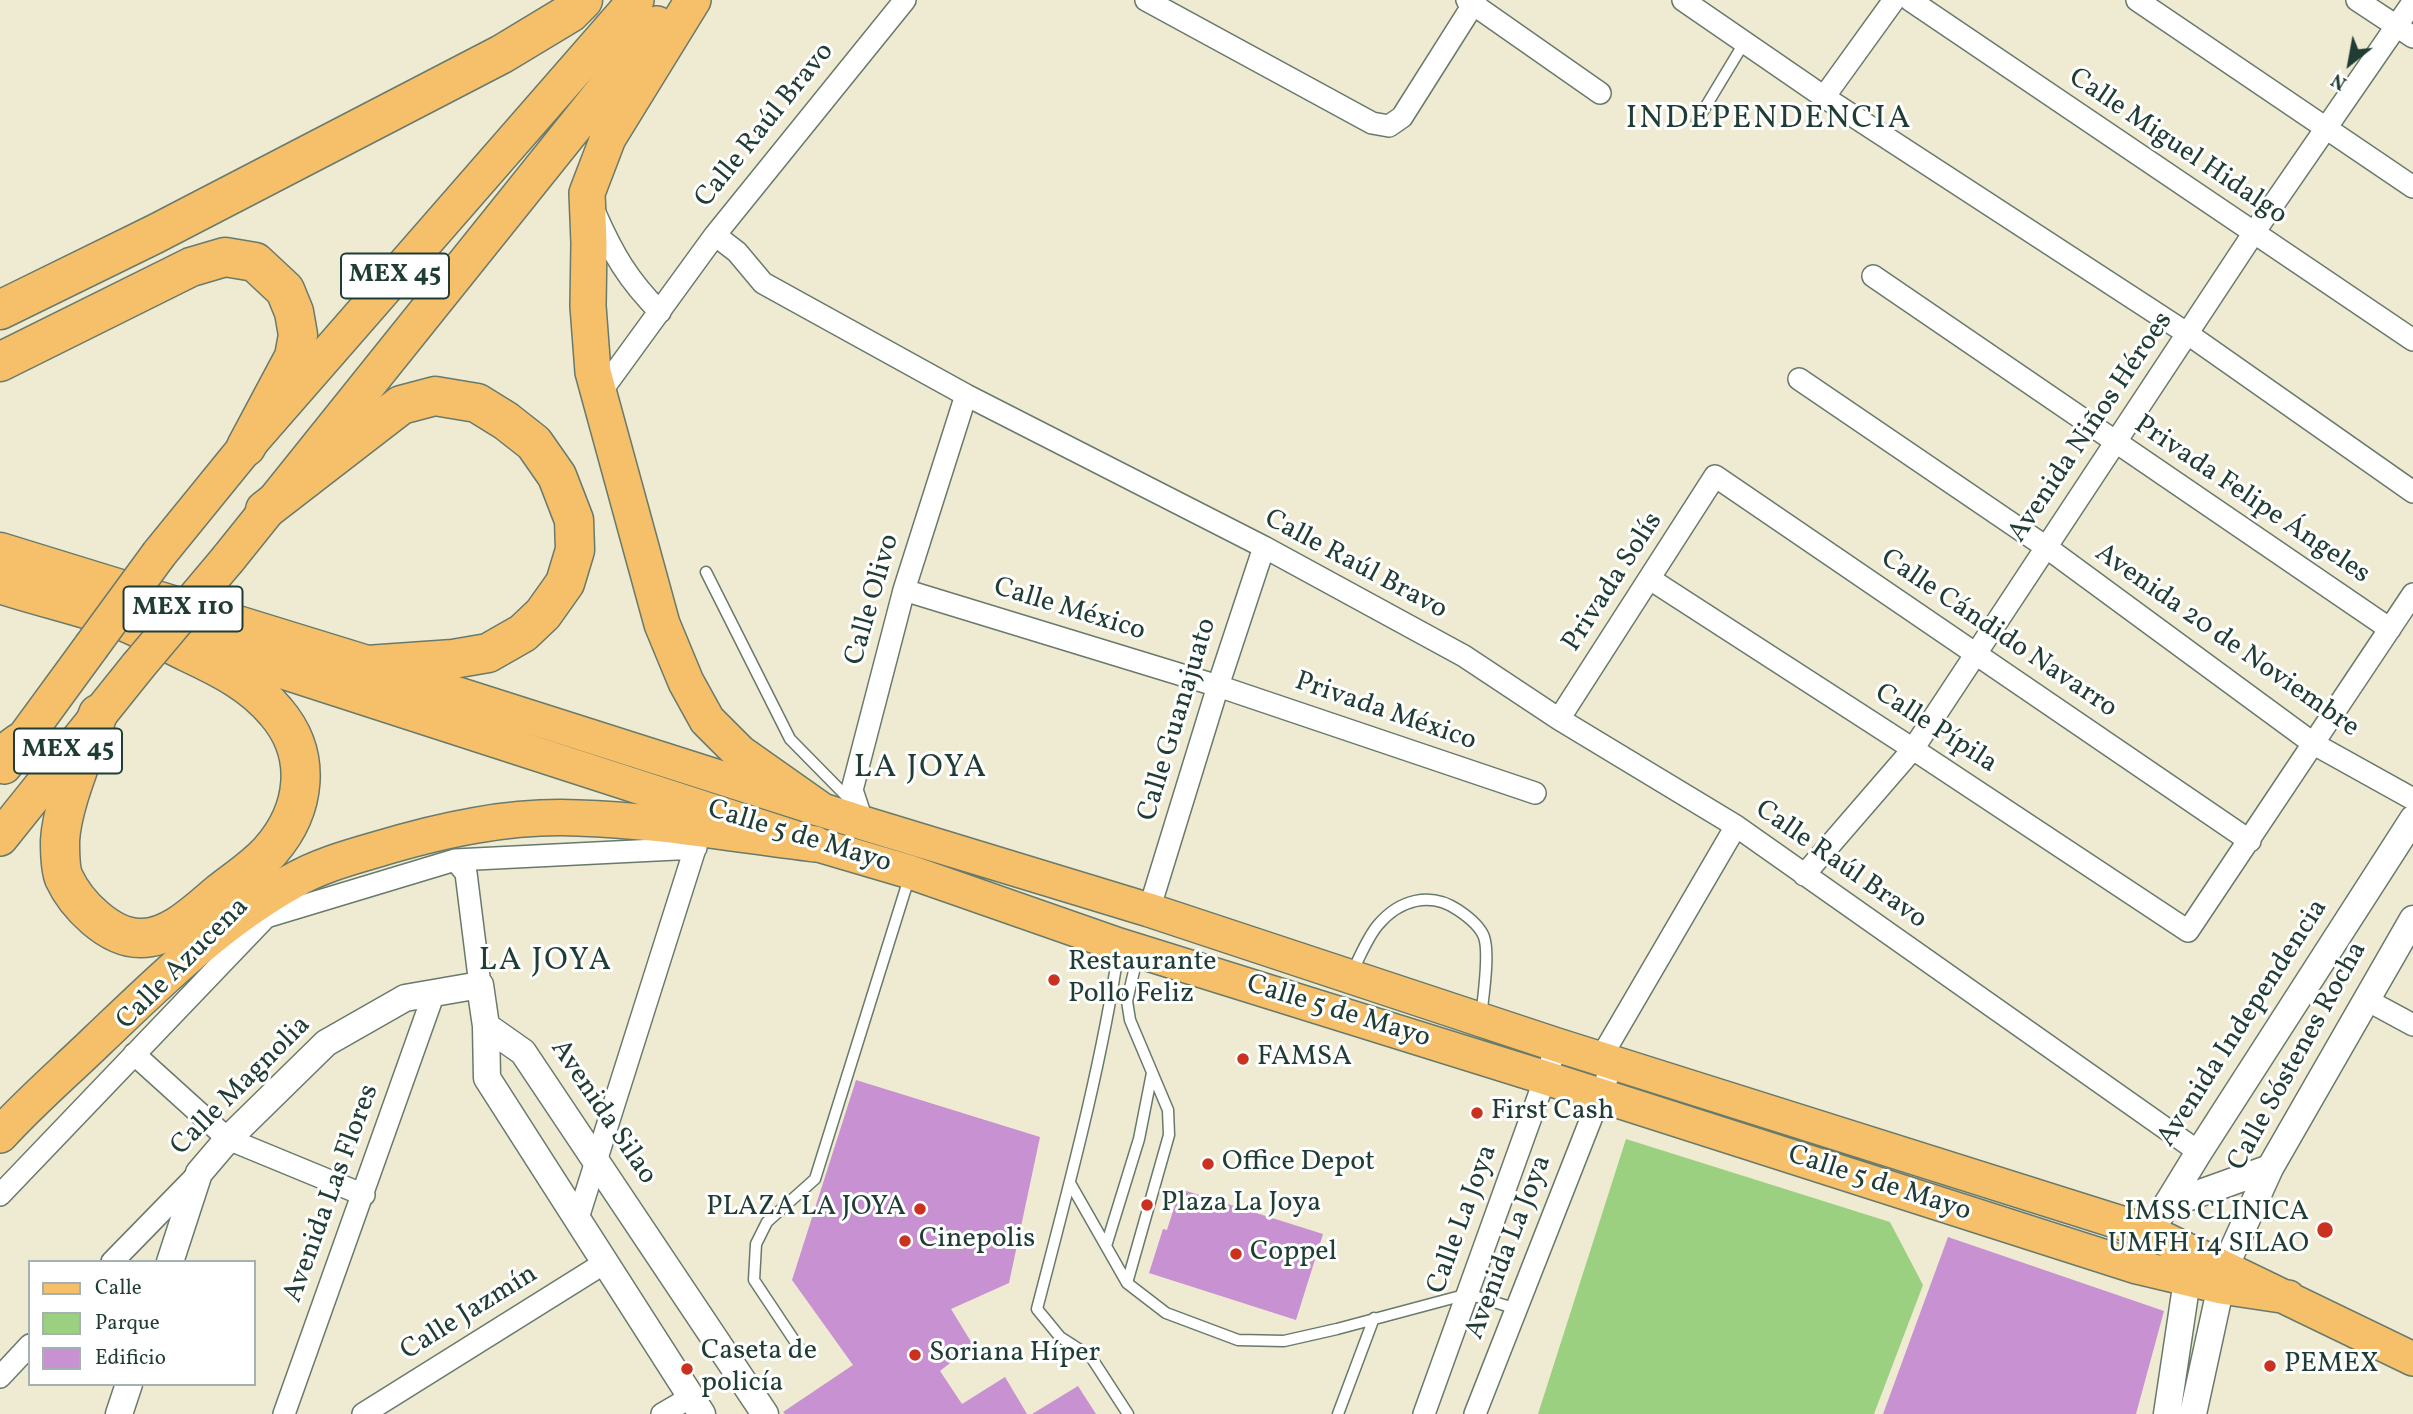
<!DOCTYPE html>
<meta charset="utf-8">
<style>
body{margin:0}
#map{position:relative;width:2413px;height:1414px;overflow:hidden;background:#efead2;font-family:Vollkorn,serif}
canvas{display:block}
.legend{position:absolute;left:28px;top:1260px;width:228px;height:126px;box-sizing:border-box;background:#fff;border:2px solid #a5b1ae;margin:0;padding:9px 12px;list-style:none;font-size:21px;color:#1f3d34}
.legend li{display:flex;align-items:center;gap:14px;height:35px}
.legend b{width:35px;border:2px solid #a5b1ae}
.north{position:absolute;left:2315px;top:28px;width:70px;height:70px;-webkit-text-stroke:5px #fff;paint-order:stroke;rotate:211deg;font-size:19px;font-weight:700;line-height:28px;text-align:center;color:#1f3d34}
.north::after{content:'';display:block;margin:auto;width:24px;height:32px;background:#1f3d34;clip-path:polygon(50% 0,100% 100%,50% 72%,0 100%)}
</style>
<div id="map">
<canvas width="2413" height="1414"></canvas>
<ul class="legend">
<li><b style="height:9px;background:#f6c06b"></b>Calle</li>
<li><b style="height:19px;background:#9bd081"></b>Parque</li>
<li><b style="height:19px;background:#c891d2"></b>Edificio</li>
</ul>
<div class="north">N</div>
</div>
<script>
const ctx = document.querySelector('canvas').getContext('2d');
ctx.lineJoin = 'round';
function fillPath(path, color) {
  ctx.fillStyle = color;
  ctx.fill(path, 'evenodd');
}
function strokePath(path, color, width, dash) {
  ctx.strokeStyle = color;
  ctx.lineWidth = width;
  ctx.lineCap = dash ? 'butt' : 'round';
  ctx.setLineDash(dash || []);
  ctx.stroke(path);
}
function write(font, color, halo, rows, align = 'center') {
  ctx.font = font + ' Vollkorn,serif';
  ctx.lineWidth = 6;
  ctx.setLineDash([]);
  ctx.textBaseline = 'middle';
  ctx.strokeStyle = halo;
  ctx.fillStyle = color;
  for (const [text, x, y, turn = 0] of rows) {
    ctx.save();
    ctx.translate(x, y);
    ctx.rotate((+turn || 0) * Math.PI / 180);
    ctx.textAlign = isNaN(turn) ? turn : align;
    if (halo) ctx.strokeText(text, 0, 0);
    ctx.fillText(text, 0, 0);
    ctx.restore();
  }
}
const green = new Path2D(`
 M1626,1139L1890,1222L1923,1285L1874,1414H1538Z`);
const building = new Path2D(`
 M856,1080L1040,1137L1009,1283L951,1309L973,1345L940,1371L962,1404L1005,1377L1027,1414H785L783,1412L853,1365L792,1280Z
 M1180,1189L1323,1234L1296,1320L1149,1273L1163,1229L1167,1230Z
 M1948,1237L2164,1311L2136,1414H1883Z
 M1078,1386L1096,1414H1032Z`);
const service = new Path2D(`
 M1697,121L1744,43
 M706,572L790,739L852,802
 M1119,947C1101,1069 1068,1189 1037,1309L1060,1337L1091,1357L1128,1414
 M1352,972C1360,957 1367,938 1378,925C1399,900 1430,891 1458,910C1467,916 1480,926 1484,937C1490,954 1483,998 1481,1017
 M1070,1183L1127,1283L1166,1313L1238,1340L1284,1341L1337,1329L1468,1294L1517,1309
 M1106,1246L1139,1139L1152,1073
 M1127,1283L1169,1135L1168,1110L1130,1020L1127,1001L1138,954
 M802,1352L754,1280L756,1244L767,1222L815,1179L910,875
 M1338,1414L1374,1318`);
const minor = new Path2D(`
 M905,0L715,235L737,252L763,283L966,395L1264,547L1464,656L1559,719L1736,826L2199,1152
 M1146,0L1372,123L1389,126L1402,117L1476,0
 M1467,0L1600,93
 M1683,0L1824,97L2188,334L2413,492
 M1910,0L2413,340
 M2137,0L2413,187
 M2357,0L2413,37
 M1824,97L1894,0
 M595,213C613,254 628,280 660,312
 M1873,276L2390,629
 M1799,379L2046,547L2314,744L2413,799
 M600,393L715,235
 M1650,579L1913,749L2188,931L2413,594
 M904,590L1218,686L1535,793
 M1559,719L1715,476L2250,841
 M863,823L852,790L904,590L966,395
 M455,860L466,873L480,985
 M1804,875L1913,749L2253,234L2413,2
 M1149,910L1218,686L1264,547
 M2365,999L2413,1025
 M134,1054L228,1139L364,1195
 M1600,1059L1736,826
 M0,1195L266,917L455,860L696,848
 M578,1218L699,836
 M112,1262L197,1175
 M0,1377L30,1345
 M284,1414L434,993
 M363,1414L606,1262
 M662,1414L691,1397
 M1424,1414L1557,1045
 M1475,1414L1613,1063`);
const tertiary = new Path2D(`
 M486,1026L523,1052L765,1414
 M2167,1205L2270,1168
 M170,1262L199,1173L228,1139L326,1043L405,998L480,985L486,1026L487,1078L702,1414
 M2137,1267L2150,1232L2199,1152L2413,819
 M119,1414L129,1384
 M2167,1414L2190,1260
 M2193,1414L2225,1267L2270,1168L2413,919`);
const primary = new Path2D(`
 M200,645L815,844L910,872L1119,945L1546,1078L2137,1267L2221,1287L2288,1297
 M373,667L863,823L1149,910L1557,1045L2150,1232L2413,1359`);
const trunk = new Path2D(`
 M693,0L608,138L587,193L589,243L588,306L593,372L662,624L686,682L707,720L740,753L818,808
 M159,554L246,447L636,0
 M228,559L657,24
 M4,766L91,647
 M0,838L138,666
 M0,1135C31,1101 66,1071 99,1039C159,982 218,923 291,882C316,867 347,858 375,850C441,830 509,815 578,818C657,820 737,835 815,844`);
const motorway = new Path2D(`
 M0,310L155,234L502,54L570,13L583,0
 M0,362L191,267L225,257L255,262L285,290L294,312L298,335L294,357L246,447
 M0,552L367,665L453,659L488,653L523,633L543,614L565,583L575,550L574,520L557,476L534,443L506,421L477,403L435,396L401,405L265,510
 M0,584C37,596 75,605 112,617C138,626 164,641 189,653C221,668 253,684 276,712C313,755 306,810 270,851C255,868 234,881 217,895C196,913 169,939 140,938C109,938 76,904 64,878C60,869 60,851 60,841C62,803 86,751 98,714
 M0,757L19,743`);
const trunkBridge = new Path2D(`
 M91,647L159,554
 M138,666L228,559`);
const markers = [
 [1054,980,7,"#c8321e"],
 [1243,1059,7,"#c8321e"],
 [1477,1113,7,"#c8321e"],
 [1208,1164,7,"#c8321e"],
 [1147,1205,7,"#c8321e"],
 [920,1209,7,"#c8321e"],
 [2325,1230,9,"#c8321e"],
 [905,1241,7,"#c8321e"],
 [1236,1254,7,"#c8321e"],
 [915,1355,7,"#c8321e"],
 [2270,1366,7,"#c8321e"],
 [687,1369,7,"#c8321e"]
];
const shields = [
 [395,276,108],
 [183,609,119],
 [68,751,108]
];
const shieldNames = [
 ["MEX 45",395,276],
 ["MEX 110",183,609],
 ["MEX 45",68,751]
];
const streetNames = [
 ["Calle Raúl Bravo",766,126,-51],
 ["Calle Miguel Hidalgo",2177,148,34],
 ["Avenida Niños Héroes",2092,428,-56],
 ["Privada Felipe Ángeles",2251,501,34],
 ["Calle Raúl Bravo",1355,566,28],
 ["Privada Solís",1614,583,-57],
 ["Calle Olivo",874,600,-74],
 ["Calle México",1069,611,17],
 ["Calle Cándido Navarro",1998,635,34],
 ["Avenida 20 de Noviembre",2226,642,35],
 ["Privada México",1385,713,19],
 ["Calle Guanajuato",1179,720,-73],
 ["Calle Pípila",1935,730,33],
 ["Calle 5 de Mayo",799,838,17],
 ["Calle Raúl Bravo",1840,866,35],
 ["Calle Azucena",184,965,-45],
 ["Calle 5 de Mayo",1338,1013,17],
 ["Avenida Independencia",2244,1024,-57],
 ["Calle Sóstenes Rocha",2299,1057,-61],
 ["Calle Magnolia",242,1087,-45],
 ["Avenida Silao",602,1113,56],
 ["Calle 5 de Mayo",1879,1185,18],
 ["Avenida Las Flores",333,1194,-70],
 ["Calle La Joya",1464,1220,-70],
 ["Avenida La Joya",1510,1248,-69],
 ["Calle Jazmín",470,1314,-32]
];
const poiNames = [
 ["Restaurante",1068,964],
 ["Pollo Feliz",1068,996],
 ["FAMSA",1257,1059],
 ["First Cash",1491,1113],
 ["Office Depot",1222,1164],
 ["Plaza La Joya",1161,1205],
 ["PLAZA LA JOYA",906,1209,"right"],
 ["IMSS CLINICA",2309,1214,"right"],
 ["UMFH 14 SILAO",2309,1246,"right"],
 ["Cinepolis",919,1241],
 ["Coppel",1250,1254],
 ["Caseta de",701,1353],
 ["policía",701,1385],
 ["Soriana Híper",929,1355],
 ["PEMEX",2284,1366]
];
const quarterNames = [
 ["INDEPENDENCIA",1769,121],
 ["LA JOYA",921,770],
 ["LA JOYA",546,963]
];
fillPath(green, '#9bd081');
fillPath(building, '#c891d2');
strokePath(service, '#687a6b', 13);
strokePath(minor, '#687a6b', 24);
strokePath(tertiary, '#687a6b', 29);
strokePath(primary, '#687a6b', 36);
strokePath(trunk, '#687a6b', 38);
strokePath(motorway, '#687a6b', 41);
strokePath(service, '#fff', 10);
strokePath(minor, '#fff', 21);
strokePath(tertiary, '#fff', 26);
strokePath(primary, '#f6c06b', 33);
strokePath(trunk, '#f6c06b', 35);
strokePath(motorway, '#f6c06b', 38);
strokePath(trunkBridge, '#687a6b', 38, []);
strokePath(trunkBridge, '#f6c06b', 35);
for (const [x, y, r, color] of markers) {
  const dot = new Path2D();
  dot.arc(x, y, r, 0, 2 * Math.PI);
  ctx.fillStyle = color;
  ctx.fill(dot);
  strokePath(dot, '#fff', 2.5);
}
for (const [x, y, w] of shields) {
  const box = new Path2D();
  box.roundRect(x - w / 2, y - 22.5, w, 45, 5);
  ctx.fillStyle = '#fff';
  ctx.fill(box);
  strokePath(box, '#1f3d34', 2);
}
write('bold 26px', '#1f3d34', null, shieldNames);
write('28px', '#1f3d34', '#fff', streetNames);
write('28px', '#1f3d34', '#fff', poiNames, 'left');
ctx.letterSpacing = '2px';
write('32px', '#1f3d34', '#fff', quarterNames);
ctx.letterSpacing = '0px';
</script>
